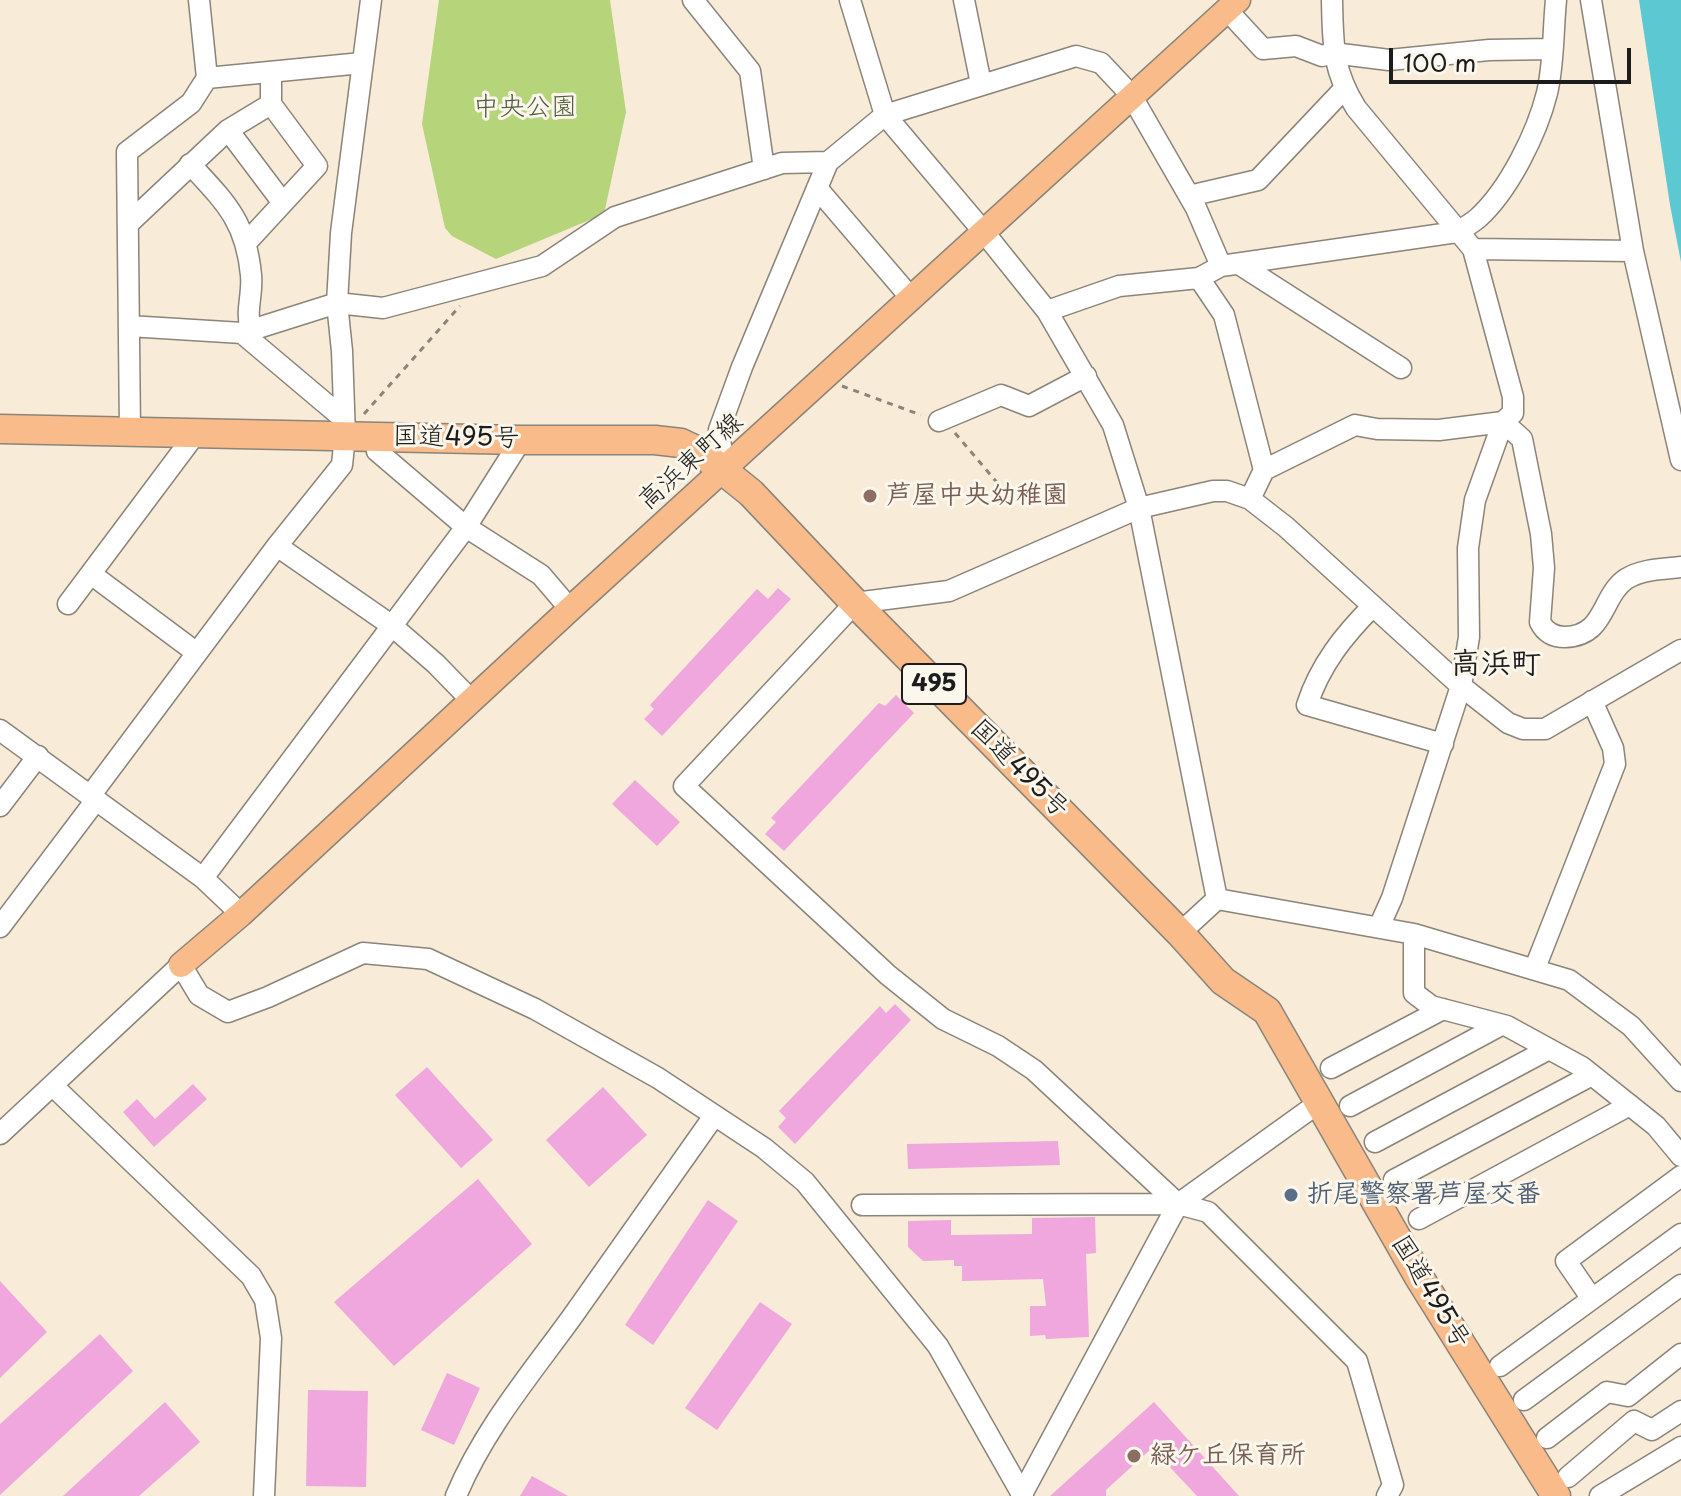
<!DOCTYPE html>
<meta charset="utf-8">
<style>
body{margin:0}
#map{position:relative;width:1681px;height:1496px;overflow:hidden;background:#f8ebd7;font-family:"Playpen Sans",sans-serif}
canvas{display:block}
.scale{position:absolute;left:1389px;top:48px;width:242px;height:36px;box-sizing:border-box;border:4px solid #1c1c1c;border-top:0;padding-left:10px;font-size:24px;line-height:28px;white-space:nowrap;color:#1c1c1c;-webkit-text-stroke:6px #fbf7ec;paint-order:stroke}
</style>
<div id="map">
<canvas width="1681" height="1496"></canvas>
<div class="scale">100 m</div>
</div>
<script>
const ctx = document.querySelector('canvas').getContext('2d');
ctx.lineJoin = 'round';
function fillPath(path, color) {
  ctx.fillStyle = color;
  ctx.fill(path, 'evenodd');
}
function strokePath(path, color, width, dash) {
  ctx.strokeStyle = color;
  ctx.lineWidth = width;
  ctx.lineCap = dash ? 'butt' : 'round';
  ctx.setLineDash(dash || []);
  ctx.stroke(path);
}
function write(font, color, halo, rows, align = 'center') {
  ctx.font = font + ' "Playpen Sans","Klee One",sans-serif';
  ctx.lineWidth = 6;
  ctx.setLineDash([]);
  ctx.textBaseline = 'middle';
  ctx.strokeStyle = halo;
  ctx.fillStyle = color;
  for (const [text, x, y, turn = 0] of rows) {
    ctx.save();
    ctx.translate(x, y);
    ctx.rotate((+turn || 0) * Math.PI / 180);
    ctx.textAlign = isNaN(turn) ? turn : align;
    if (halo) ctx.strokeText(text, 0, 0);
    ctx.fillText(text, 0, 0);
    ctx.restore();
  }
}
const green = new Path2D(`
 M439,0H610L626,112L604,214L496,259L452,236L445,228L422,124Z`);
const water = new Path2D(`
 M1639,0H1681V262L1670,205Z`);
const building = new Path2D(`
 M778,588L791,599L662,736L644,719L654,709L650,705L757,589L768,599Z
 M896,695L914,713L784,851L765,834L776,822L771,818L879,703L885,706Z
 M635,780L680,822L657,846L612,804Z
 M895,1004L911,1020L795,1144L778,1127L786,1118L779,1111L880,1006L886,1013Z
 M427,1067L493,1140L461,1168L395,1095Z
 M193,1084L207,1099L154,1147L123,1112L137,1099L155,1119Z
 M603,1087L647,1135L589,1187L546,1140Z
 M1058,1141L1060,1165L908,1169L907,1144Z
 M478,1179L532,1244L394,1366L334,1302Z
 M708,1200L738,1221L653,1345L625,1325Z
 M1095,1217L1096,1253L1086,1254L1089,1337L1046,1339L1045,1335L1030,1336V1306H1046L1043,1279L962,1281V1266H954V1260L923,1261L908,1247V1221L951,1220V1235L1032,1234V1218Z
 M0,1281L47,1332L0,1378Z
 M760,1302L792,1324L717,1430L685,1408Z
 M100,1334L133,1371L0,1495V1424Z
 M447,1373L480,1388L454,1445L421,1430Z
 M308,1390L368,1391L366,1487L306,1486Z
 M165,1402L200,1442L139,1496H63Z
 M1154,1402L1239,1496H1197L1152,1448L1106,1490V1496H1050Z
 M532,1476L568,1496H520Z`);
const path = new Path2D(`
 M842,386L921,415
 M364,414L460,306
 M955,433L1017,506`);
const minor = new Path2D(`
 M693,0L750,71L764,169
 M850,0L885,115L983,231L1047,311L1113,425L1139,508L1217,899
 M964,0L981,84
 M1332,0C1333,44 1332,69 1356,108L1473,249L1513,397V413L1503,422L1475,500L1468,548L1469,637L1461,686L1392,898L1379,927
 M1591,0L1633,251L1681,460
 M1227,10L1263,49L1296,46L1322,56L1333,53L1389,60L1489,50L1551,49
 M207,78L362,63
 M228,130L283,203
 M190,164C225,202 246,221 251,275C253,295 245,311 251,330
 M817,188L911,298
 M1189,196L1258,180L1344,89
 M128,224L228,130L271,104V74
 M246,243L317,166L271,104
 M1473,249L1633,251
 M1239,264L1401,368
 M1199,278L1224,315L1264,470
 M1047,311L1119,286L1199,278L1221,266L1457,232C1464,228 1472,223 1478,218C1509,190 1537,133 1547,93C1554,64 1553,30 1556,0
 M129,326L242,333L337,303L383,308L542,266L615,217L782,163L828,162
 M242,333L344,419
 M939,421L1001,395L1029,406L1086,376
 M1503,422L1522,439L1541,534L1544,568L1540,622C1545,632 1553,637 1565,637C1606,636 1601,596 1626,579C1642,569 1663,569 1681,567
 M130,432L127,152L191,103L207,78L199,0
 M378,436L377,451L466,527L541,575L570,609
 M724,471L719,430L742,367L828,162L885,115L1076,56L1101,63L1131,95L1196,208L1221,266
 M1250,499L1264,470L1355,425L1377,429L1439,430L1503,422
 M277,546L391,625L436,664L471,700
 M91,574L197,653
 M68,604L196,433
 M1373,606C1344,635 1320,665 1307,705L1443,744
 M0,730L203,878L241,914
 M90,796L277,546L342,465L345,436L342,351L337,303L341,233L371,0
 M0,806L38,756
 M203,878L466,527L521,440
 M1217,899L1414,934L1569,980L1631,1026L1681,1081
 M0,927L96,800
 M1180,933L1217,899
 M1414,934V993L1431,1006L1507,1026L1582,1067L1656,1126L1681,1156
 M1535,968L1615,764L1613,748L1592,701
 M1331,1068L1443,1009
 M53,1086L251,1276L265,1300L271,1338L264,1496
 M1350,1106L1501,1025
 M0,1134L181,965L199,995L228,1012L268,997L363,953L428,959L535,1009L658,1078L764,1148L805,1182L938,1346L1023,1496
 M1375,1142L1549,1049
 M1394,1180L1592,1075
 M1178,1204L1034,1070L998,1046L943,1019L888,975L684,786L855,603L949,591L1139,508L1213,491H1227L1250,499L1286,527L1461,686L1508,723L1523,729H1545L1681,650
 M862,1205L1178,1204L1208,1212L1357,1361L1393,1485L1387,1496
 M1419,1219L1630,1105
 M1592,1299L1566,1261L1681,1176
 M1500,1366L1681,1234
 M1524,1400L1681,1285
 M1547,1438L1607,1392L1628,1396L1681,1354
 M1568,1477L1634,1421L1652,1430L1681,1411
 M456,1496C484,1429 530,1375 572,1317C620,1250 667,1183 714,1116
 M1021,1496L1178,1204L1320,1102
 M1600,1496L1681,1447`);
const major = new Path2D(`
 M181,965L241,914L570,609L1238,0`);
const highway = new Path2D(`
 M0,429L521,440H655L681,443L700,452L751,493L855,603L1180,933L1223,981L1267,1011L1419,1277L1556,1496`);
const markers = [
 [870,496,8,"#8d6e63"],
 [1291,1195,8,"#5c6f8a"],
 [1134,1456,8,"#8d6e63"]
];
const shields = [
 [934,684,64]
];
const shieldNames = [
 ["495",934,684]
];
const parkNames = [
 ["中央公園",525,108]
];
const streetNames = [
 ["国道495号",456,438,1],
 ["高浜東町線",691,462,-42],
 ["国道495号",1019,769,45],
 ["国道495号",1430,1292,59]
];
const educationNames = [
 ["芦屋中央幼稚園",886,496],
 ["緑ケ丘保育所",1150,1456]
];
const serviceNames = [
 ["折尾警察署芦屋交番",1307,1195]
];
const quarterNames = [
 ["高浜町",1496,665]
];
fillPath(green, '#b6d47a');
fillPath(water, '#5bc8d2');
fillPath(building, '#f0a7dd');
strokePath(minor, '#8a847a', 23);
strokePath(major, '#8a847a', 27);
strokePath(highway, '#8a847a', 31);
strokePath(path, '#8a847a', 3, [6, 6]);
strokePath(minor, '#fff', 20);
strokePath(major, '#fabb8b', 24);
strokePath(highway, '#fabb8b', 28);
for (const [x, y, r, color] of markers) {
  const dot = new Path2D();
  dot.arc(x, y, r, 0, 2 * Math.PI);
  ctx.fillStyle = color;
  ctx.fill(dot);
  strokePath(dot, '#fbf7ec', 3);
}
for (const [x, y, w] of shields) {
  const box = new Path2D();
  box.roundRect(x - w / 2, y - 20, w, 40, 6);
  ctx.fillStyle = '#fbf7ec';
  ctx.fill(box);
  strokePath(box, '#1c1c1c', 2);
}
write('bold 24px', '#1c1c1c', null, shieldNames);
write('26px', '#525c3d', '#fbf7ec', parkNames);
write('26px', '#1c1c1c', '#fbf7ec', streetNames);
write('bold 26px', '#785e54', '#fbf7ec', educationNames, 'left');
write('bold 26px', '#4e5e75', '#fbf7ec', serviceNames, 'left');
write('bold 30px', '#1c1c1c', '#fbf7ec', quarterNames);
</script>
